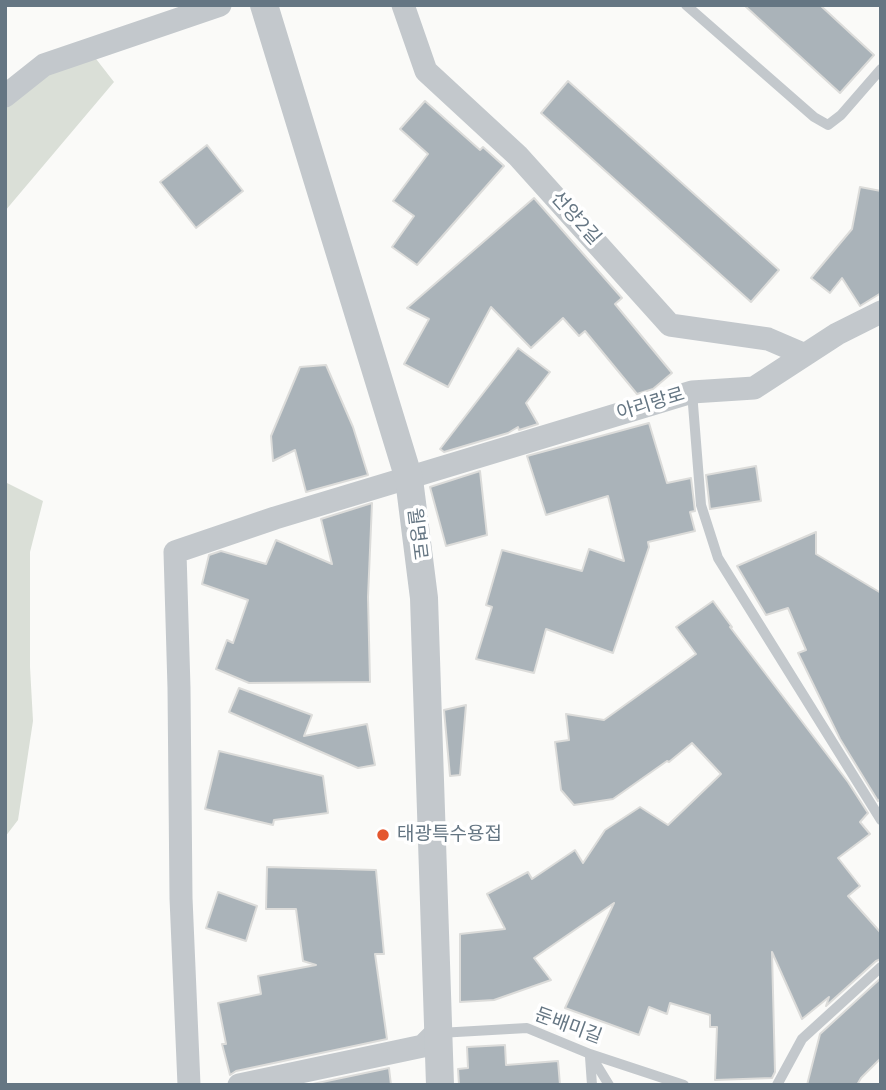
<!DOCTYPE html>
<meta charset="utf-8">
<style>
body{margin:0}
#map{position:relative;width:886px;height:1090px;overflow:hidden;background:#fafaf8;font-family:"Nunito Sans",sans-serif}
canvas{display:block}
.frame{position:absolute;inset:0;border:7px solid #657683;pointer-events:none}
</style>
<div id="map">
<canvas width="886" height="1090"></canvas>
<div class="frame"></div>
</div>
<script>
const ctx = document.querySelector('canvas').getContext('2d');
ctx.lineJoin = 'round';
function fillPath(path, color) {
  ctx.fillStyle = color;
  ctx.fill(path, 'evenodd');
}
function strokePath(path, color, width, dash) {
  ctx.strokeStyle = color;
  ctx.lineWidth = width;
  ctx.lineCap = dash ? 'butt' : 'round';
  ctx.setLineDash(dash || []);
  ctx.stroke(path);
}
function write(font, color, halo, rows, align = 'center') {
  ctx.font = font + ' "Nunito Sans","Noto Sans KR",sans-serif';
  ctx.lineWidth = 7;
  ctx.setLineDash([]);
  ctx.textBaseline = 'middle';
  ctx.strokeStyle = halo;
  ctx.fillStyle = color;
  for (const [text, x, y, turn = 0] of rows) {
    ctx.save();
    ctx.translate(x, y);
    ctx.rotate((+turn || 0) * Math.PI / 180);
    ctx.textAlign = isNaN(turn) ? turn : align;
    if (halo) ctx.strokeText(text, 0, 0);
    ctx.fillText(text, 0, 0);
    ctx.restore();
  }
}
const green = new Path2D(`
 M86,46L114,82L5,211V104Z
 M5,482L43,501L30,552V667L33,721L18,820L5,837Z`);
const building = new Path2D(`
 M744,5H820L874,55L840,93Z
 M568,81L779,270L751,302L541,113Z
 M425,101L480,150L483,147L504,166L417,265L392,247L414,216L393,201L428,154L400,129Z
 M207,145L243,191L196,228L160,182Z
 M860,187L881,191V293L860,306L842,278L830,293L811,278L852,229Z
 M534,198L622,298L615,304L672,373L653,389L637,394L585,331L579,336L563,318L531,348L491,307L448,387L404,364L429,319L407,308Z
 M518,348L550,372L526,403L538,424L519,430L518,427L508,433L444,452L440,449Z
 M326,365L353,427L368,475L306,492L295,450L273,461L271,436L300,367Z
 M649,423L667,483L691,478L695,511L690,512L695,531L648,542L649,547L613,653L546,629L534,673L476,659L492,607L486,605L502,550L582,571L589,549L624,561L608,496L546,515L527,456Z
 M756,466L761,501L710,509L706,475Z
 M480,471L487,535L446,546L430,487Z
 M372,503L368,597L370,682L249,683L216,669L227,640L233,643L248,600L202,584L209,555L221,551L266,564L276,540L332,564L321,519Z
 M816,532V554L881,593V798L878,801L840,739L798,653L806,650L788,608L766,615L737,566Z
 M713,601L732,627H730L848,782L868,813L860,822L870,834L838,858L860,886L848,896L881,933V959L876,961L826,1006L829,997L802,1019L772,952L775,1072L772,1078L715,1080L717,1027H710V1015L670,1003L667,1014L649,1007L639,1035L565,1008L614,903L534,958L551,980L494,1000L460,1002V934L505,929L487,894L528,872L532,879L575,850L583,863L605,830L640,807L668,825L721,774L692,743L669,762L667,761L613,799L574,805L561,790L555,742L569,740L566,714L604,720L696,654L676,627Z
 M239,688L312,715L304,736L367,724L375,765L358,768L229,712Z
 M466,705L460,775L450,776L444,710Z
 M219,751L323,776L328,813L274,820L273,825L205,809Z
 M267,867L376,870L384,954H375L387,1039L236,1071L230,1075L222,1044H226L218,1003L261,994L258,976L316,965L303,961L296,909H266Z
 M218,892L257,906L246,941L206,928Z
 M881,978V1058L861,1078L857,1085H807L820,1034Z
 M505,1045L506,1065L558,1061L560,1085H459L458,1069L468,1068L467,1047Z
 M389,1068L391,1085H308Z`);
const service = new Path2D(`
 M686,5L814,117L828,125L841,115L881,69
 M692,392L701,505L718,558L881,820
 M439,1033L527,1028L590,1054L684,1085
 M590,1054L609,1085
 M590,1057L592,1085
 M777,1085L802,1039L881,967`);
const minor = new Path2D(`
 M403,5L426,71L518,156L670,325L768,339L803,354
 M5,96L44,65L220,5
 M189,1085L181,898L179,688L175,552L275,518L692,392L754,388L837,334L881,312
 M239,1085L423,1046L436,1033`);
const tertiary = new Path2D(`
 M264,5L409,479L424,598L440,1085`);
const markers = [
 [383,835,7,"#e4572e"]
];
const streetNames = [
 ["선양2길",575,219,48],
 ["아리랑로",651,405,-17],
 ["월명로",416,534,83],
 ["둔배미길",568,1027,20]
];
const poiNames = [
 ["태광특수용접",397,835]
];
fillPath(green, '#dadfd7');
fillPath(building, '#aab3b9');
strokePath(building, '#dcdcda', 2);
strokePath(service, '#c3c8cc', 10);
strokePath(minor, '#c3c8cc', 23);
strokePath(tertiary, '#c3c8cc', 28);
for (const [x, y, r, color] of markers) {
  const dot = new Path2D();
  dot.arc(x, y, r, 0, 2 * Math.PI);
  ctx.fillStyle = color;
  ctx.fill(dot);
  strokePath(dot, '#fff', 2.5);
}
write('19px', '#657683', '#fff', streetNames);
write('19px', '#657683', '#fff', poiNames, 'left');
</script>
